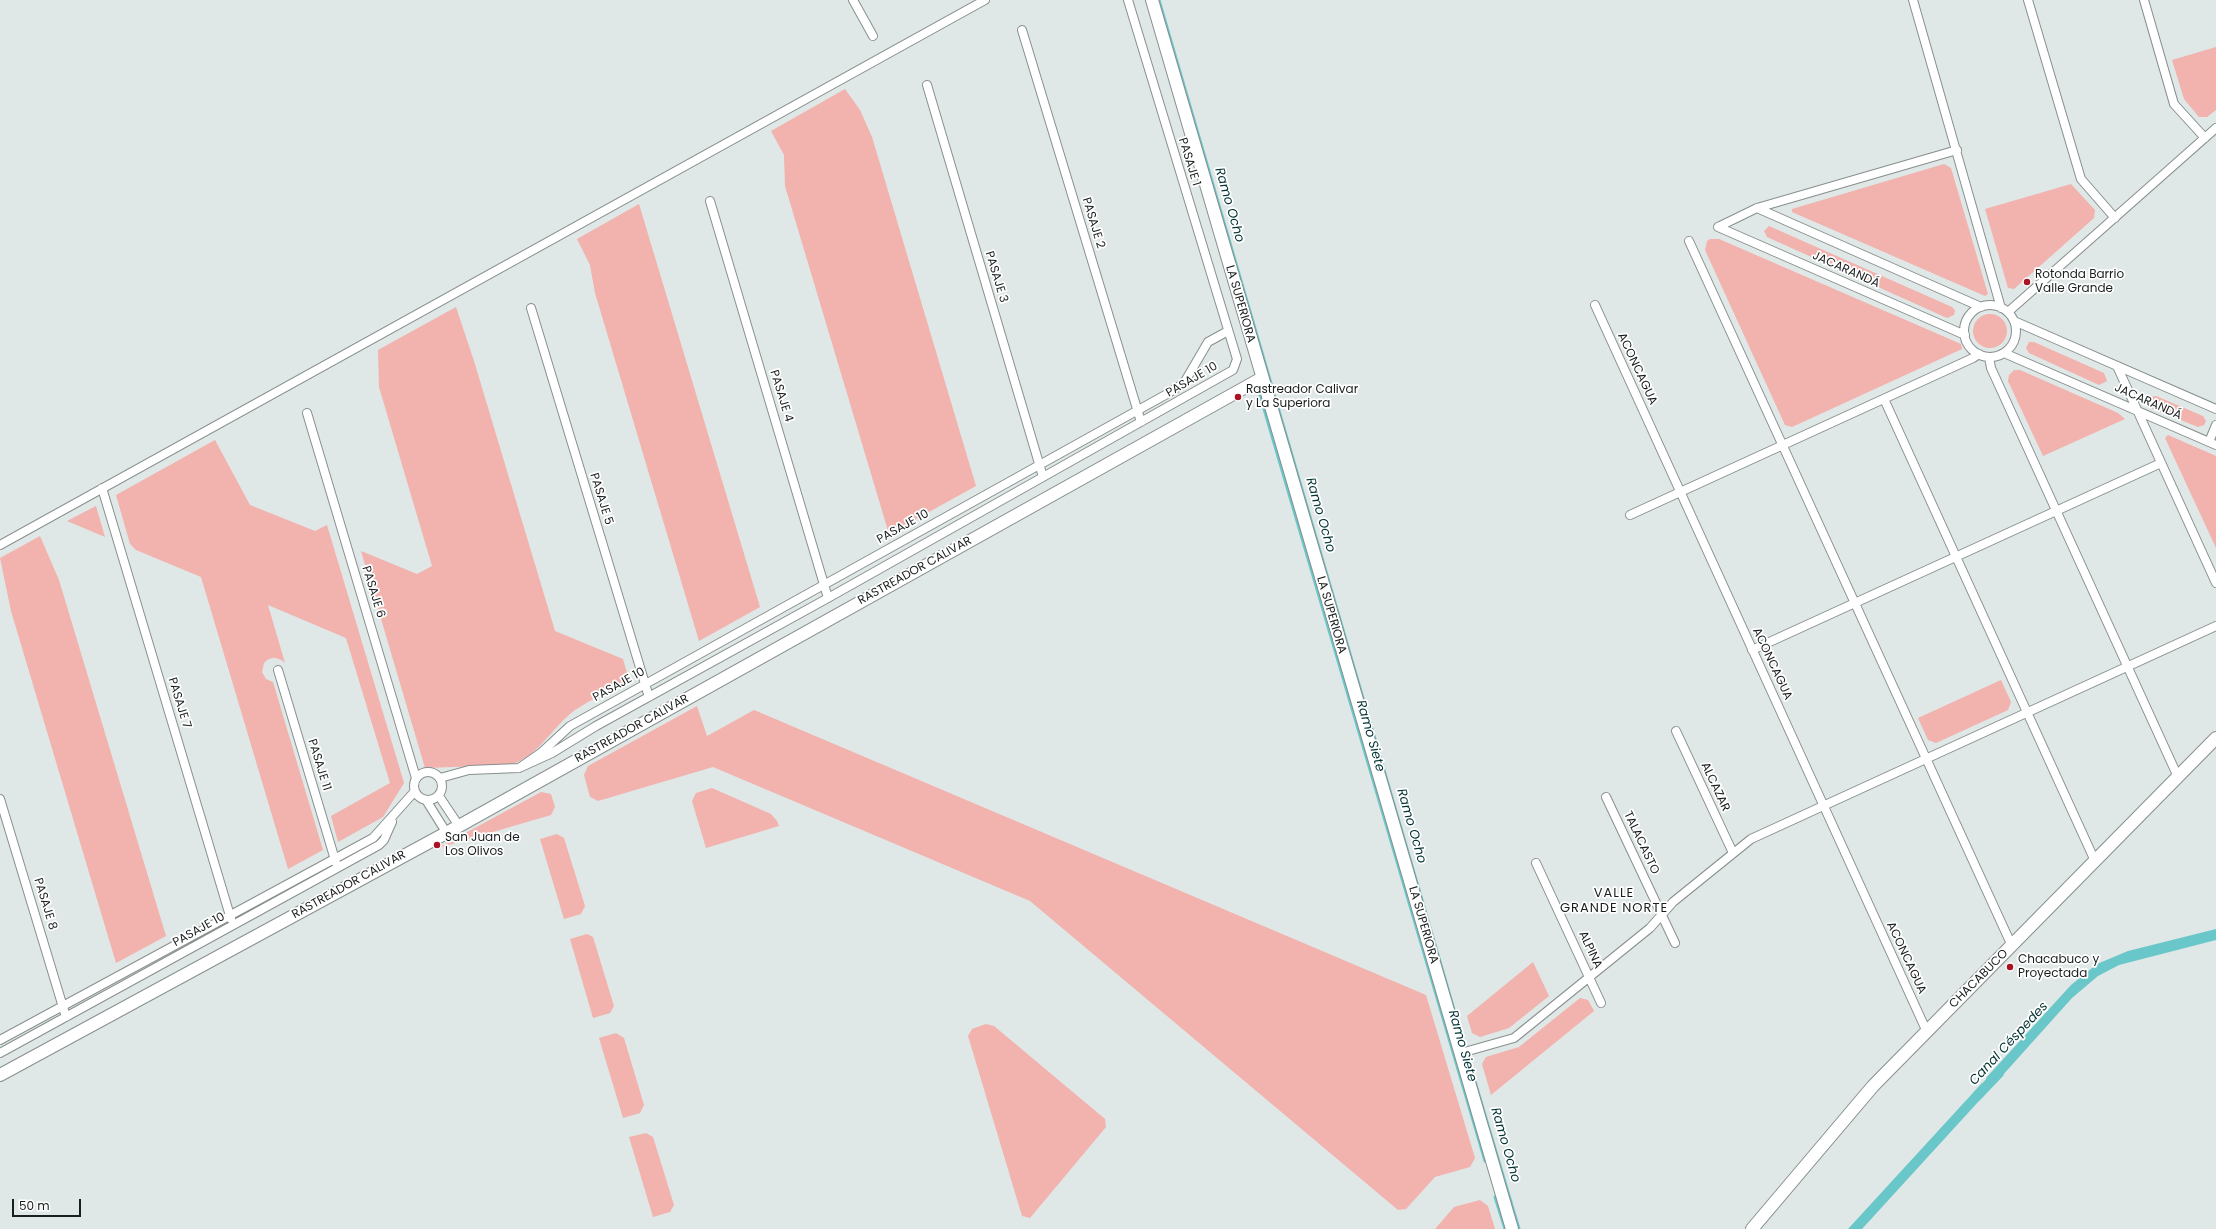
<!DOCTYPE html>
<meta charset="utf-8">
<style>
body{margin:0}
#map{position:relative;width:2216px;height:1229px;overflow:hidden;background:#dfe7e7;font-family:Poppins,sans-serif}
canvas{display:block}
.scale{position:absolute;left:12px;top:1199px;width:69px;height:18px;box-sizing:border-box;border:2px solid #1b1e1e;border-top:0;padding-left:5px;font-size:12px;line-height:14px;white-space:nowrap;color:#1b1e1e;-webkit-text-stroke:3px #fff;paint-order:stroke}
</style>
<div id="map">
<canvas width="2216" height="1229"></canvas>
<div class="scale">50 m</div>
</div>
<script>
const ctx = document.querySelector('canvas').getContext('2d');
ctx.lineJoin = 'round';
function fillPath(path, color) {
  ctx.fillStyle = color;
  ctx.fill(path, 'evenodd');
}
function strokePath(path, color, width, dash) {
  ctx.strokeStyle = color;
  ctx.lineWidth = width;
  ctx.lineCap = dash ? 'butt' : 'round';
  ctx.setLineDash(dash || []);
  ctx.stroke(path);
}
function write(font, color, halo, rows, align = 'center') {
  ctx.font = font + ' Poppins,sans-serif';
  ctx.lineWidth = 3.5;
  ctx.setLineDash([]);
  ctx.textBaseline = 'middle';
  ctx.strokeStyle = halo;
  ctx.fillStyle = color;
  for (const [text, x, y, turn = 0] of rows) {
    ctx.save();
    ctx.translate(x, y);
    ctx.rotate((+turn || 0) * Math.PI / 180);
    ctx.textAlign = isNaN(turn) ? turn : align;
    if (halo) ctx.strokeText(text, 0, 0);
    ctx.fillText(text, 0, 0);
    ctx.restore();
  }
}
const green = new Path2D(`
 M2216,47V110L2207,117H2199L2184,99L2172,60Z
 M845,89L860,110L872,137L976,486L889,534L785,186L784,155L771,131Z
 M1944,164L1951,168L1988,294L1985,296L1792,212V209Z
 M2071,184L2095,210L2094,218L2014,289L2008,288L1985,209Z
 M639,204L760,607L699,641L595,293L590,265L577,239Z
 M1769,226L1952,307L1955,310L1954,315L1947,318L1767,237L1764,231Z
 M1710,239H1719L1961,344L1962,349L1792,427L1785,425L1705,250L1707,241Z
 M456,307L474,361L555,631L623,659L629,680C611,690 592,699 575,710C552,727 539,756 510,765L425,768L361,551L417,574L432,566L379,387L378,350Z
 M1973 331a17 17 0 1 1 34 0a17 17 0 1 1-34 0Z
 M2029,342H2034L2104,373L2107,381L2099,385L2029,353L2026,348Z
 M2014,370H2020L2118,413L2125,419L2043,456L2008,381L2009,375Z
 M2156,396L2203,416L2206,421L2204,425L2198,427L2151,408L2148,400L2150,397Z
 M2168,435L2216,456V548L2165,438Z
 M215,440L250,505L315,531L327,525L404,783L383,817L338,842L331,816L390,783L346,638L268,605L285,663C278,657 270,656 264,663L262,672L266,679L273,682L323,850L288,869L201,577L136,550L130,544L116,495Z
 M96,506L105,537L67,521Z
 M40,536L59,580L166,936L116,963L11,611L0,558Z
 M2001,680L2011,702L2008,710L1936,743L1928,740L1918,718Z
 M697,706L707,736L754,710L1426,995L1475,1158L1470,1167L1435,1177L1406,1209L1398,1210L1030,901L713,767L598,801L590,797L584,775L588,766Z
 M712,788L771,814L777,821L779,826L706,848L692,801L696,793Z
 M541,792L551,794L555,807L551,815L438,848Z
 M557,834L564,838L585,906L581,914L564,919L540,839Z
 M587,934L593,937L614,1006L610,1013L593,1018L570,939Z
 M1533,962L1549,996L1509,1028L1480,1037L1472,1033L1467,1016Z
 M1580,998L1588,1000L1594,1011L1491,1095L1482,1064L1486,1057L1519,1047Z
 M986,1024L994,1026L1105,1119L1106,1127L1030,1218L1022,1216L968,1036L972,1029Z
 M616,1033L624,1038L644,1105L640,1113L623,1118L599,1038Z
 M646,1133L653,1137L674,1205L670,1212L653,1217L629,1137Z
 M1480,1200L1488,1206L1495,1229H1435L1454,1207Z`);
const water = new Path2D(`
 M2216,929V940L2119,965L2098,976L2072,998L1993,1086L1986,1078L2071,985L2097,964L2128,951Z
 M1982,1083L1989,1090L1862,1229H1848Z`);
const stream = new Path2D(`
 M1159,0L1462,1037
 M1257,385L1485,1161
 M1471,1068L1519,1229
 M1495,1197L1505,1229`);
const canal = new Path2D(`
 M1977,1096L1999,1073`);
const street = new Path2D(`
 M853,0L873,36
 M1128,0L1237,359L1233,370L828,598L596,726L552,753L519,768L542,752L570,726L1167,394L1184,383L1208,342L1228,331
 M1913,0L2001,308
 M2028,0L2081,179L2115,218
 M2144,0L2174,104L2205,138
 M1022,30L1141,422
 M927,85L1043,477
 M710,201L828,598
 M1757,208L1981,307
 M1718,227L1965,335
 M1718,227L1757,208L1957,150
 M1689,241L2012,946
 M1595,305L1927,1032
 M1964 331a26 26 0 1 1 52 0a26 26 0 1 1-52 0Z
 M531,308L649,697
 M2008,312L2216,128
 M2014,321L2216,409
 M2004,353L2216,445
 M1989,357L1991,368L2178,777
 M2117,366L2216,583
 M1884,399L2095,861
 M307,413L416,778
 M2209,442L2216,425
 M102,488L231,919
 M1630,515L1973,358L1979,354
 M0,545L985,0
 M1752,650L2161,463
 M278,670L336,863
 M1676,731L1733,853
 M414 786a14 14 0 1 1 28 0a14 14 0 1 1-28 0Z
 M440,778L469,770L519,768
 M439,796L459,826
 M1606,797L1675,943
 M0,799L66,1017
 M426,800L446,832
 M1536,863L1601,1003
 M0,1040L373,838L415,791
 M0,1053L379,845L384,840L392,822
 M1461,1053L1514,1038L1650,928L1673,902L1751,839L2216,626`);
const secondary = new Path2D(`
 M1152,0L1512,1229
 M0,1075L459,826L1262,378
 M1752,1229L1873,1086L2216,738`);
const markers = [
 [2027,282,4,"#a91323"],
 [1238,397,4,"#a91323"],
 [437,845,4,"#a91323"],
 [2010,967,4,"#a91323"]
];
const streetNames = [
 ["PASAJE 1",1189,162,73],
 ["PASAJE 2",1093,223,73],
 ["JACARANDÁ",1846,270,24],
 ["PASAJE 3",996,277,73],
 ["LA SUPERIORA",1240,304,74],
 ["ACONCAGUA",1637,369,65],
 ["PASAJE 10",1192,380,-30],
 ["PASAJE 4",781,396,73],
 ["JACARANDÁ",2148,402,24],
 ["PASAJE 5",601,499,73],
 ["PASAJE 10",903,527,-29],
 ["RASTREADOR CALIVAR",915,571,-29],
 ["PASAJE 6",373,592,73],
 ["LA SUPERIORA",1331,615,74],
 ["ACONCAGUA",1772,664,65],
 ["PASAJE 10",619,685,-29],
 ["PASAJE 7",179,703,73],
 ["RASTREADOR CALIVAR",632,729,-29],
 ["PASAJE 11",319,765,73],
 ["ALCAZAR",1715,787,65],
 ["TALACASTO",1641,843,65],
 ["RASTREADOR CALIVAR",349,885,-29],
 ["PASAJE 8",45,904,73],
 ["LA SUPERIORA",1423,925,74],
 ["PASAJE 10",199,930,-29],
 ["ALPINA",1590,950,65],
 ["ACONCAGUA",1906,958,65],
 ["CHACABUCO",1979,979,-45]
];
const poiNames = [
 ["Rotonda Barrio",2035,275],
 ["Valle Grande",2035,289],
 ["Rastreador Calivar",1246,390],
 ["y La Superiora",1246,404],
 ["San Juan de",445,838],
 ["Los Olivos",445,852],
 ["Chacabuco y",2018,960],
 ["Proyectada",2018,974]
];
const waterNames = [
 ["Ramo Ocho",1229,205,74],
 ["Ramo Ocho",1320,515,74],
 ["Ramo Siete",1370,736,74],
 ["Ramo Ocho",1411,826,74],
 ["Canal Céspedes",2009,1044,-47],
 ["Ramo Siete",1462,1046,74],
 ["Ramo Ocho",1505,1145,74]
];
const neighbourhoodNames = [
 ["VALLE",1614,894],
 ["GRANDE NORTE",1614,909]
];
fillPath(green, '#f2b2ad');
fillPath(water, '#6ac7c9');
strokePath(stream, '#6ac7c9', 3);
strokePath(canal, '#6ac7c9', 10);
strokePath(street, '#888f8f', 10);
strokePath(secondary, '#888f8f', 14);
strokePath(street, '#fff', 8);
strokePath(secondary, '#fff', 12);
for (const [x, y, r, color] of markers) {
  const dot = new Path2D();
  dot.arc(x, y, r, 0, 2 * Math.PI);
  ctx.fillStyle = color;
  ctx.fill(dot);
  strokePath(dot, '#fff', 1.5);
}
write('12px', '#1b1e1e', '#fff', streetNames);
write('12px', '#1b1e1e', '#fff', poiNames, 'left');
write('italic 13px', '#023233', '#fff', waterNames);
ctx.letterSpacing = '1px';
write('13px', '#1b1e1e', '#fff', neighbourhoodNames);
ctx.letterSpacing = '0px';
</script>
